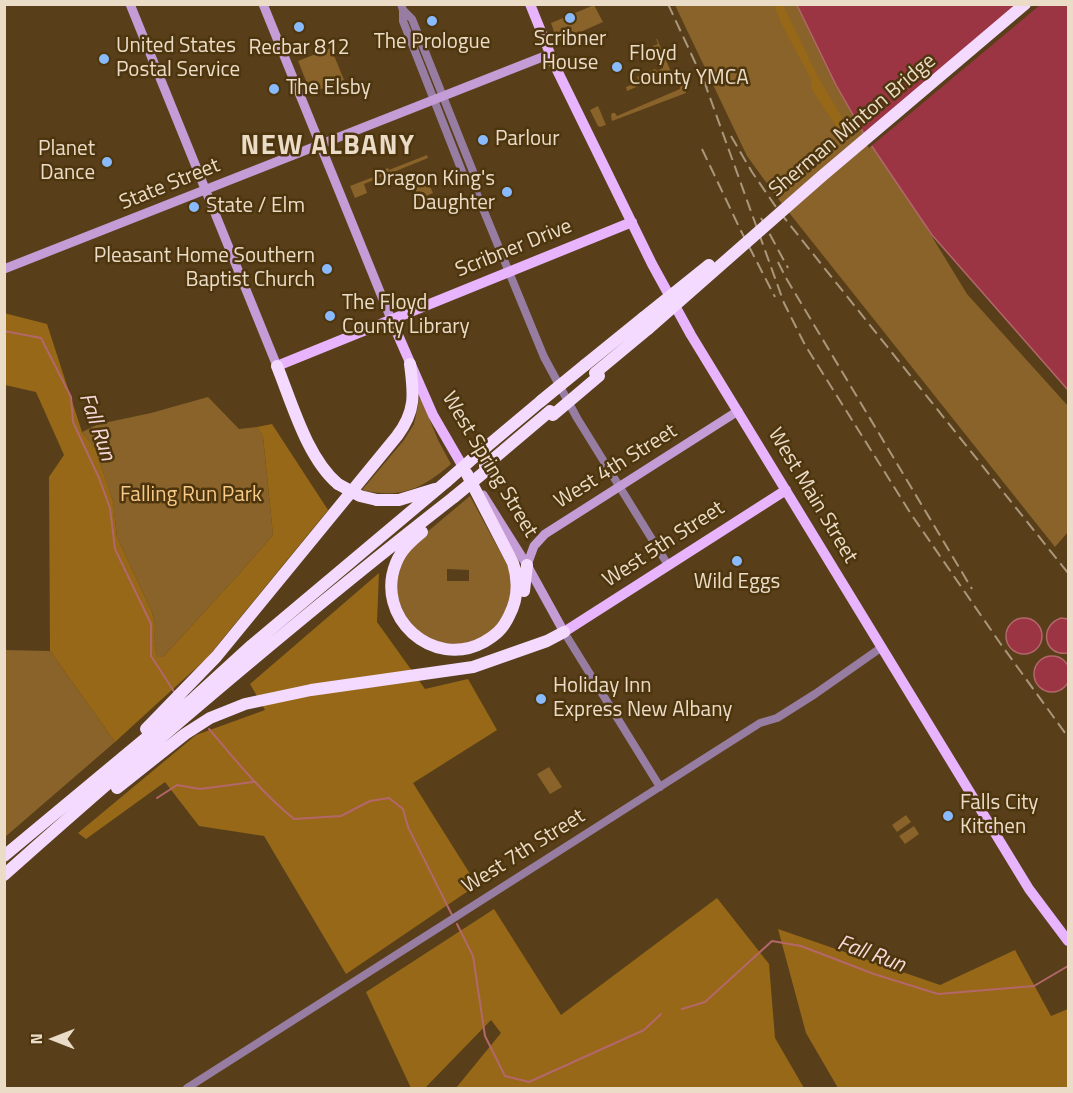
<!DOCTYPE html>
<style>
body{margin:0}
#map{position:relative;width:1073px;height:1093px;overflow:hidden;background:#583f1a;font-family:"Titillium Web",sans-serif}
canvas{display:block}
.frame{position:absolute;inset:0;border:6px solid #ebdcc8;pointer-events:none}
.north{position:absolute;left:24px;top:1009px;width:60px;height:60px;-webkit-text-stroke:4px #4d350e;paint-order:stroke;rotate:270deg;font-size:16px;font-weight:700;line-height:24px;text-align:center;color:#ebdcc8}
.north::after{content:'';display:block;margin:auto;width:21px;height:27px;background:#ebdcc8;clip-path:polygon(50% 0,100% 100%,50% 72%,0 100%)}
</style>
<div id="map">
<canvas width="1073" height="1093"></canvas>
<div class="frame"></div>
<div class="north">N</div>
</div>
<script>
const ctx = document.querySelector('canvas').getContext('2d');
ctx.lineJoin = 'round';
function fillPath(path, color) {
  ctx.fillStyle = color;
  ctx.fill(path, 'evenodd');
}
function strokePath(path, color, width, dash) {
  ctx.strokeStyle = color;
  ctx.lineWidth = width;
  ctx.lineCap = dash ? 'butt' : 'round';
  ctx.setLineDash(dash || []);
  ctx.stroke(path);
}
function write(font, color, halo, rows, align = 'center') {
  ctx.font = font + ' "Titillium Web",sans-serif';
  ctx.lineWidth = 5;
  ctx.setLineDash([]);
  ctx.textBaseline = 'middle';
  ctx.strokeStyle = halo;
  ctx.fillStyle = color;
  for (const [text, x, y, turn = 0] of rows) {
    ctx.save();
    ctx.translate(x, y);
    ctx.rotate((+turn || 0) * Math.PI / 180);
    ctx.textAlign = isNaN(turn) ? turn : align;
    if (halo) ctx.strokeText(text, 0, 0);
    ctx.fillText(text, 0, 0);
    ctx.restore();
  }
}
const green = new Path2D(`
 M594,5L603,22L560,41L557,40L551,23Z
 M675,5H797L836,85L867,139L923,222L967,294L1068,406V532L1055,547L779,200L747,156Z
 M656,39H657L671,72L627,91L626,87L639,82L637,77L655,69L657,71L663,68V63L659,59L661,57L653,46L658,44Z
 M331,48L344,80L311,93L298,61Z
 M681,83L685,85L686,93L612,121L611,116L612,113H615L617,116L680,89Z
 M598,106L606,125L600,127L598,126L590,110Z
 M427,155L428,158L364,184L367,193L355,198L350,186L381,174L380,171L388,168L389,170Z
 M427,180L433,193L419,199L414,186Z
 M420,396L438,440L451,464C422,489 401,499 362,490L404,440L414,424Z
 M208,397L239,429L257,427L263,437L273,535L240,573L163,657L157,658L154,641L155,626L152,612L117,537L113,501L95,448L82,432L99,424L151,413Z
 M470,496L511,572L512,598L503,620L483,638L457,645L432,642L410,627L396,594L397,571L414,543ZM447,569L469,570V581H447Z
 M5,650L50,651L115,742L5,837Z
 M549,767L562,787L550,794L537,774Z
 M906,815L911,822L897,832L892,825Z
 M914,826L919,834L905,844L899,836Z`);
const forest = new Path2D(`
 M774,5H783L817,75L852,135L836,126L811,88L812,81L781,23Z
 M4,313L47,324L82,432L95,448L106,480L113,501L117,537L152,612L155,626L154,641L157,657H163L240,573L273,535L263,437L257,427L272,424L328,510L207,658L115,742L50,651L49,477L64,455L36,392L5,385Z
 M379,573L377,622L425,689L468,679L497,730L413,783L477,885L346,974L264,836L199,826L165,782L86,839L78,833L196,735L265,710L250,684Z
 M717,898L769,964L775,1038L804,1088H456L501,1033L491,1020L425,1088H411L366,992L494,909L561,1015Z
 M778,929L940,985L1015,950L1051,1016L1068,1009V1088H838L806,1033Z`);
const water = new Path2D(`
 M797,5H1068V390L932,235L867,139L836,85Z
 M1061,618L1068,619V653C1044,657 1038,626 1061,618Z
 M1006 636a18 18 0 1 1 36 0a18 18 0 1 1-36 0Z
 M1034 674a18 18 0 1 1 36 0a18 18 0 1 1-36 0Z`);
const pier = new Path2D(`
 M1019,5H1040L869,148L861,136Z`);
const stream = new Path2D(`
 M4,331L41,338L71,397L73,422L99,478L110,508L115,549L151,624V656L175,693
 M209,729C236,761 262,793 294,819L341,816L370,801L389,798L403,809L408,827L452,915
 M157,798L177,785L200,789L253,782
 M457,924L473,956L485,1036L505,1076L529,1082L644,1030L661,1014
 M682,1009L705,1002L772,941L801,946L874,974L938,994L1034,986L1068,966`);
const tertiary = new Path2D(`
 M401,4L403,10L412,19L474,174V187L544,357L577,418L668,565
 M403,10V21L465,179L474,187
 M564,632L660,787
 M187,1088L738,737L760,723L777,718L815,694L882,647`);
const secondary = new Path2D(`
 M130,4L277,366
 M263,4L391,319
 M4,269L550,54
 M483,495L527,565L564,632
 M527,565L534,546L545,534L738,411`);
const primary = new Path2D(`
 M530,4L555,66L652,264L691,335L1029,889L1068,941
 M391,319L433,415L466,472
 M277,366L632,222
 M564,632L786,490`);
const motorway = new Path2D(`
 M585,365L643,318
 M277,366C292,403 307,458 338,484
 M595,373L648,329
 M479,453L541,401
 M485,466L550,411
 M377,500H399L435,489
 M422,532C411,541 401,550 396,563C374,617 433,670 484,642C496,635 503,629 509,616C518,599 519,582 513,563L467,474
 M524,591L527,565
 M146,729L216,657L397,436C416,411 414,394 410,364
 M117,788L185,734L210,718L245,704L311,690L473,667L547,641L564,632
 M4,856L194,698L252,645L446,482
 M4,875C150,745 300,617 454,497`);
const rail = new Path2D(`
 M668,4L707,88
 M704,81L784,303L805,345L911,514L1000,643L1068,737
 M731,136L752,172L778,210L1068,573
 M702,149L740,229L775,297
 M761,218L788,268
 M778,262L786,278L972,589`);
const motorwayBridge = new Path2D(`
 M643,318L709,265
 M648,329L822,176L1025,4
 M541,401L585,365
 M553,415L599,376
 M446,482L479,453
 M338,484L360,496L377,500
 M454,497L488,469`);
const markers = [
 [570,18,6,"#89bafc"],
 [432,21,6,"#89bafc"],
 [299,27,6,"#89bafc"],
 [104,59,6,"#89bafc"],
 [617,67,6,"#89bafc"],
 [274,89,6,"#89bafc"],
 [483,140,6,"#89bafc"],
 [107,162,6,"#89bafc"],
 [507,192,6,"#89bafc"],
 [194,207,6,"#89bafc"],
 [327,269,6,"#89bafc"],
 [330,316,6,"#89bafc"],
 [737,561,6,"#89bafc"],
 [541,699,6,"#89bafc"],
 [948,816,6,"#89bafc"]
];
const poiNames = [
 ["Scribner",570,40,"center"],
 ["House",570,64,"center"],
 ["The Prologue",432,43,"center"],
 ["United States",116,47],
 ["Postal Service",116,71],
 ["Recbar 812",299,49,"center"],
 ["Floyd",629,55],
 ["County YMCA",629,79],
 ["The Elsby",286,89],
 ["Parlour",495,140],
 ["Planet",95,150,"right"],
 ["Dance",95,174,"right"],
 ["Dragon King's",495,180,"right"],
 ["Daughter",495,204,"right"],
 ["State / Elm",206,207],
 ["Pleasant Home Southern",315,257,"right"],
 ["Baptist Church",315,281,"right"],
 ["The Floyd",342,304],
 ["County Library",342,328],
 ["Wild Eggs",737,583,"center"],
 ["Holiday Inn",553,687],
 ["Express New Albany",553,711],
 ["Falls City",960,804],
 ["Kitchen",960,828]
];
const streetNames = [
 ["Sherman Minton Bridge",853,126,-40],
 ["State Street",170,185,-22],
 ["Scribner Drive",514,249,-22],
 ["West Spring Street",489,465,59],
 ["West 4th Street",616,467,-32],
 ["West Main Street",812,496,59],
 ["West 5th Street",664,545,-33],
 ["West 7th Street",524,852,-32]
];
const parkNames = [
 ["Falling Run Park",191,496]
];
const waterNames = [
 ["Fall Run",96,427,71],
 ["Fall Run",871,955,20]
];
const districtNames = [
 ["NEW ALBANY",328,147]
];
fillPath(green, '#896329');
fillPath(forest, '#966817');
fillPath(water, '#9b3543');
strokePath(water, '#b3676b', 1.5);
fillPath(pier, '#583f1a');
strokePath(stream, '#b3676b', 2);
strokePath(tertiary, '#977da2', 8);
strokePath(secondary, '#c49cd6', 9);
strokePath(primary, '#e8b4fe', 10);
strokePath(motorway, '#f3dafe', 12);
strokePath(rail, '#aa977b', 2, [12, 6]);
strokePath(motorwayBridge, '#f3dafe', 12);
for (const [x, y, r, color] of markers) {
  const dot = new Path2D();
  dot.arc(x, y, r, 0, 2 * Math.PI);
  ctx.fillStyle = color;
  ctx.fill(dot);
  strokePath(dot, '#4d350e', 2);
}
write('21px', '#ebdcc8', '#4d350e', poiNames, 'left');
write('21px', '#ebdcc8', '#4d350e', streetNames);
write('21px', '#f9ca88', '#4d350e', parkNames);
write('italic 22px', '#f7d9da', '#4d350e', waterNames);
ctx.letterSpacing = '1.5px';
write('bold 27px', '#ebdcc8', '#4d350e', districtNames);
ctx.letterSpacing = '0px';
</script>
